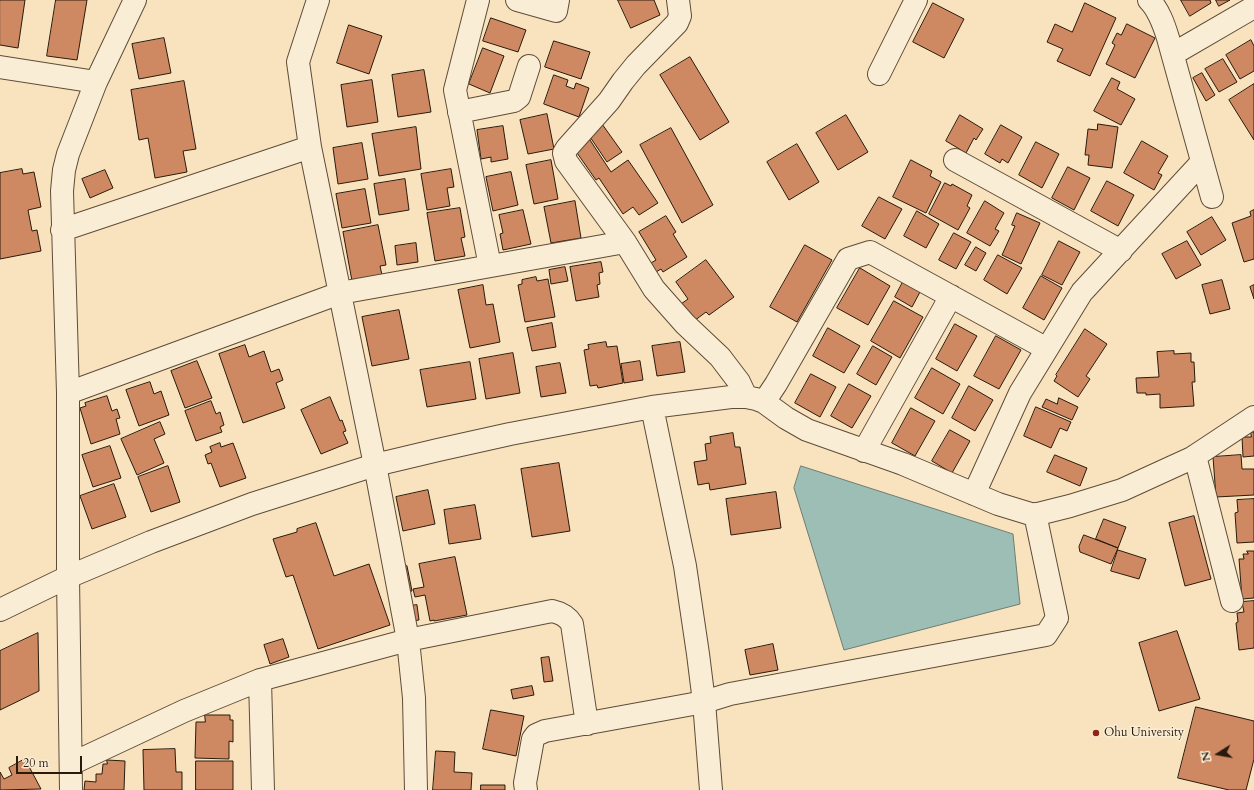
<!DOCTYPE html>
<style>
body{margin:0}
#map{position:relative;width:1254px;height:790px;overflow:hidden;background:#f8e3be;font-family:Cardo,serif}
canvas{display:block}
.north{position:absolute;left:1198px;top:734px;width:40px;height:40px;-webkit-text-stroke:3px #faedd5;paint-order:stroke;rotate:259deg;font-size:11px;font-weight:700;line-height:16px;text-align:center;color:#2a1a0b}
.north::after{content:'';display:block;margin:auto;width:14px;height:18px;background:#2a1a0b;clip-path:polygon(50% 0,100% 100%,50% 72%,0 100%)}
.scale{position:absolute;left:16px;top:756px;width:66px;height:18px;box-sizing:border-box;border:2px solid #2a1a0b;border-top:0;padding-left:5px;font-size:12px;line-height:14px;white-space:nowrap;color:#2a1a0b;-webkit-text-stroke:3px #faedd5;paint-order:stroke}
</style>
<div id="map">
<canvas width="1254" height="790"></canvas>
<div class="north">N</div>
<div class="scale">20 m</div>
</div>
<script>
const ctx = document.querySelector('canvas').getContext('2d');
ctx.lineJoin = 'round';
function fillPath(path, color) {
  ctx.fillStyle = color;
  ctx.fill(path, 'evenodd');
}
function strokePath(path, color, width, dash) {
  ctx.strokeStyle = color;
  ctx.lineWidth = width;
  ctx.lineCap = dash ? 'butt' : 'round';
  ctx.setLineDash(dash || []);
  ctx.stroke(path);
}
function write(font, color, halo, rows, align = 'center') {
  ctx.font = font + ' Cardo,serif';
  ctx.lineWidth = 3;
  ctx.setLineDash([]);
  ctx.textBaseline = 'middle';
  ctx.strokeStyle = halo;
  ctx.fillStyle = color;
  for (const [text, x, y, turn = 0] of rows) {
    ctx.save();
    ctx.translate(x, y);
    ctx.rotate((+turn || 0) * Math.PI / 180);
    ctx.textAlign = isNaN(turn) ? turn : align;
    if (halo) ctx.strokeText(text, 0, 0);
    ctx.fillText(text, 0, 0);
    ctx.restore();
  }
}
const water = new Path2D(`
 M801,466L1013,534L1020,604L844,650L794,488Z`);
const building = new Path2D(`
 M0,0H25L18,48L0,45Z
 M56,0H87L77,60L47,56Z
 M618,0H654L660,15L631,28Z
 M1181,0H1210L1211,3L1190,16Z
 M1216,0H1230L1219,6Z
 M933,3L964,19L944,58L913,42Z
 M1085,3L1116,18L1090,76L1057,61L1063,49L1047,42L1055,24L1072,32Z
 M491,18L526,30L518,52L483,41Z
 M1127,24L1155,38L1135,78L1106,64L1115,45L1112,43L1117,33L1121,35Z
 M349,25L382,36L369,74L337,63Z
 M164,38L171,73L139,79L132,44Z
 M1251,40L1254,46V71L1240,79L1226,55Z
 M554,41L590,52L581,79L545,67Z
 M483,48L504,56L490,93L469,84Z
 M690,57L729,122L700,140L660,75Z
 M1223,59L1237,82L1219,92L1205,69Z
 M424,70L431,112L398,117L392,75Z
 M1202,73L1215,95L1206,101L1193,78Z
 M554,75L568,80L566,86L574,89L576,83L589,88L579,117L544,104Z
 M1112,78L1120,82L1117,89L1135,99L1121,125L1094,111Z
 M372,80L378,122L347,127L341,85Z
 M184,81L196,149L183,151L187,172L155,178L148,138L139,140L131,90Z
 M1254,84V140L1229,100Z
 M547,114L554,149L528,154L520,120Z
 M846,115L868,152L838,170L816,133Z
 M960,115L983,129L976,140L974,138L966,153L946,141Z
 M602,124L622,152L607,162L588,134Z
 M1098,124L1118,127L1112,168L1088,165L1089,155H1085L1088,129L1097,130Z
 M1001,125L1022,137L1008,163L1002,159L1000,163L985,154Z
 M503,126L508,159L491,162V157L481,159L477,130Z
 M416,127L421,169L379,176L372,134Z
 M671,128L713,205L682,223L640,145Z
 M590,140L611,172L628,160L658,203L639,215L633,207L623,214L599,178L596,180L575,150Z
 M1142,141L1168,156L1158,173L1162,175L1154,190L1124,173Z
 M1036,142L1059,154L1042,188L1019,175Z
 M362,143L368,179L338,184L333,148Z
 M797,144L819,182L789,200L767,162Z
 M551,160L558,199L534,204L526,165Z
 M911,160L932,171L930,176L941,182L926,213L893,197Z
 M1068,167L1090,178L1074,210L1052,198Z
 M22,169L23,174L34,172L41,207L28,210L32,231L37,230L41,251L0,259V173Z
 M451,169L454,187L447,188L450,206L427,210L421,174Z
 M105,170L113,188L90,198L82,179Z
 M511,172L518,205L493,211L486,177Z
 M405,179L409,210L379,215L374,184Z
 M1107,181L1134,195L1118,226L1091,211Z
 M945,183L951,186L952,184L972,195L967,206L970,208L958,230L929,214Z
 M365,189L371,223L342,228L336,194Z
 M879,197L902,209L885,239L862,226Z
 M575,201L581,238L551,243L544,207Z
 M985,201L1004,213L995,229L999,231L990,246L967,233Z
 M460,208L465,237L461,238L465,256L435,261L427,213Z
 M523,210L531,244L503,250L500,234L503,233L499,215Z
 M1254,210V259L1244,262L1232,223L1251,216L1250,212Z
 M917,211L939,224L926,248L904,236Z
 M1017,213L1040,223L1021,264L1002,255L1015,226L1012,225Z
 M666,216L676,232L673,234L687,257L663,272L661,269L656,272L651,263L656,260L639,232Z
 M1212,217L1226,240L1201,255L1187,232Z
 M378,225L386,265L380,266L382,275L352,281L343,232Z
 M954,233L971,242L956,269L939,260Z
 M1059,241L1080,252L1062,285L1042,275Z
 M1187,241L1201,265L1176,279L1162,254Z
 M416,243L418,262L397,265L395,246Z
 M805,245L832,260L797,322L770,307Z
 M976,247L986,253L976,271L965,265Z
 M998,255L1022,268L1007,294L984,280Z
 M706,260L734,297L709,315L706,312L694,321L681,304L688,299L676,282Z
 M601,262L603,272L599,273L600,284L597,285L599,297L576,301L570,267Z
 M565,267L568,281L551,284L549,270Z
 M860,268L890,286L868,325L837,308Z
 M1041,276L1062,288L1044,320L1023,308Z
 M536,277L537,281L548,279L555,317L525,322L518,285L522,284V280Z
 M1222,280L1230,309L1210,314L1202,285Z
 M903,282L920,292L912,307L895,297Z
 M483,285L486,305L493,304L500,342L470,348L458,290Z
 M1254,285V299L1250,287Z
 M894,301L923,317L900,358L871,341Z
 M399,310L409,359L372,366L362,317Z
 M552,323L556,347L532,351L527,328Z
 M955,324L977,336L957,371L936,359Z
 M828,328L860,346L844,373L813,356Z
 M1085,329L1107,344L1086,376L1090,379L1078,397L1054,381L1057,376L1056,375Z
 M996,336L1021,350L999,389L974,376Z
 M606,342L607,347L617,346L623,383L598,388L597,385L590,386L584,350L589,349L588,345Z
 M680,342L685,372L657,376L652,346Z
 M245,345L249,357L264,351L271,372L279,369L283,380L276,383L285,408L243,423L219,354Z
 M873,346L892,357L876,385L857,374Z
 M1174,351V354L1191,353V362H1194L1195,382H1192L1194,406L1160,408V394L1146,395V393H1137L1136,378L1159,377L1157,352Z
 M513,353L520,393L486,399L479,359Z
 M197,361L212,398L185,408L171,371Z
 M640,361L643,380L624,383L621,364Z
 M470,362L476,399L427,407L420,370Z
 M560,363L566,393L541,397L536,367Z
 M932,368L960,384L943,414L915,398Z
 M811,374L836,387L820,417L795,403Z
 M150,382L154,394L161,391L169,415L139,426L126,390Z
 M849,384L871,396L852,428L831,416Z
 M969,386L993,400L975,431L952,418Z
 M107,396L112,411L117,409L120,418L116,419L120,434L91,444L80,408L86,406L85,403Z
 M330,397L340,421L342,420L346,431L343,432L348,443L321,454L301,410Z
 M1059,398L1078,407L1072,420L1042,407L1046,399L1057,404Z
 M211,401L216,414L220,412L224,425L220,427L222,432L196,441L185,411Z
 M1036,407L1071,422L1067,431L1060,428L1051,448L1024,436Z
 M911,408L935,421L915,456L892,443Z
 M160,422L165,434L154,439L164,463L137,475L121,439Z
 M950,430L970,441L952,473L932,461Z
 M1251,432H1254V456L1243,457L1242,437H1251Z
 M733,433L735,447H740L746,484L710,490L709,483L698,485L694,462L707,460L705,444L711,443L710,437Z
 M220,443L221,447L233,443L246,478L220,487L211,463L208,464L205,455L212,452L210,447Z
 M110,446L121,478L93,487L82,455Z
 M1055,455L1087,468L1080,486L1047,472Z
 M1241,455L1242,469H1254V495L1216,497L1213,457Z
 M559,463L570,531L532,537L521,469Z
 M168,466L180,502L151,512L138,477Z
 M114,484L126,517L92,529L80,496Z
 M428,490L435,524L403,531L396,497Z
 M776,492L781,528L731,535L726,499Z
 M1254,499V542L1237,543L1235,513L1238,512L1237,500Z
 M475,505L481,539L449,544L444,510Z
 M1194,516L1211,579L1185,586L1169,523Z
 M1104,519L1126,527L1118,548L1096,539Z
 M316,523L334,576L369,564L390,625L318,649L293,575L286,577L273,539L297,532V529Z
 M1084,535L1118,548L1111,564L1080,552L1079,547Z
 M1118,550L1146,559L1139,579L1111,571Z
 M1247,551H1254V598L1242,599L1239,559H1244L1243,554H1248Z
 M455,557L467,615L434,621V620L430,621L425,595L415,597L413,589L424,587L419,564Z
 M407,566L412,591L408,592L403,567Z
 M1254,601V648L1239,650L1236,623L1238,622L1237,613L1244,612L1242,602Z
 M417,605L419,620L412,621L410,606Z
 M1177,631L1200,699L1159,711L1139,643Z
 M38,633L39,691L0,710V651Z
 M283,639L289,657L270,664L264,645Z
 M773,644L778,670L750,675L745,650Z
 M549,657L553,681L544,682L541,658Z
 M532,686L534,695L513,699L511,690Z
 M1196,707L1254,721V759L1246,790H1229L1178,778Z
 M491,710L524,716L516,756L483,749Z
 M205,715H230V720H233V742L229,741V759L195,758L196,722H205Z
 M175,749L176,772H182V790H144L143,750Z
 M436,751L455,752L454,772L472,773L471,790H433Z
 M25,759L41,789L0,790V772L4,779L12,775L9,768Z
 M107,760L125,761L124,790H84L85,781L96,782V774H102L103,764H107Z
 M196,761H233V790H196Z
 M481,785H505V790H481Z`);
const minor = new Path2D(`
 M318,0L298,62L310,147L375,465L408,640L414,698L416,790
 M478,0L455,90L490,266
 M517,0L556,11L558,0
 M678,0L680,16L677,23L636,65L623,81L609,101L567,148L564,153L566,161L625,242L654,289L685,324L720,357L739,382L746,397L756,399L764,402L786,418L807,430L903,464L998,504L1034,515L1070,506L1122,490L1192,458L1254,417
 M1149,0C1159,10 1164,25 1168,38L1212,197
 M1173,54L1254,7
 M0,67L96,82
 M879,74L916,0
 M459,112L514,101L519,97L529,66
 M955,160L1121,251
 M62,230L310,147
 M68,393L340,293L625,242
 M764,402L776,384L848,259L870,252L1047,349
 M864,451L951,296
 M1195,456L1232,601
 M974,494L1020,393L1077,300L1082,292L1202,162
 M260,680L263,790
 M71,764L184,711L260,680L408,640L552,611C561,613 567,616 572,624L587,724
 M71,790L68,577V393L62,191L64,170L68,154L96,82L135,0
 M526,790L525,783L533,739L536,735L545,731L704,702L730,694L1046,635L1057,618L1035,514`);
const tertiary = new Path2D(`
 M652,407L685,566L698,654L704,702L711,790
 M0,610L68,577L151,542L252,504L375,465L438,450L510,434L652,407L731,397H746`);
const markers = [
 [1096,733,4,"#8f2418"]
];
const poiNames = [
 ["Ohu University",1104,733]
];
fillPath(water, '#9dbeb5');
strokePath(water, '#6f7c71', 1);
fillPath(building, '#ce8963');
strokePath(building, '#2a1a0b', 1);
strokePath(minor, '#5e4c38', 24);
strokePath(tertiary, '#5e4c38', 24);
strokePath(minor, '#faedd5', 22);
strokePath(tertiary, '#faedd5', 22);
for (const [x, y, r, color] of markers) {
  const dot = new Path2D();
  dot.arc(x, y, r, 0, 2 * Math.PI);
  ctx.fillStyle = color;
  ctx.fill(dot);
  strokePath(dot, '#faedd5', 1.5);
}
write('12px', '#2a1a0b', '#faedd5', poiNames, 'left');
</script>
